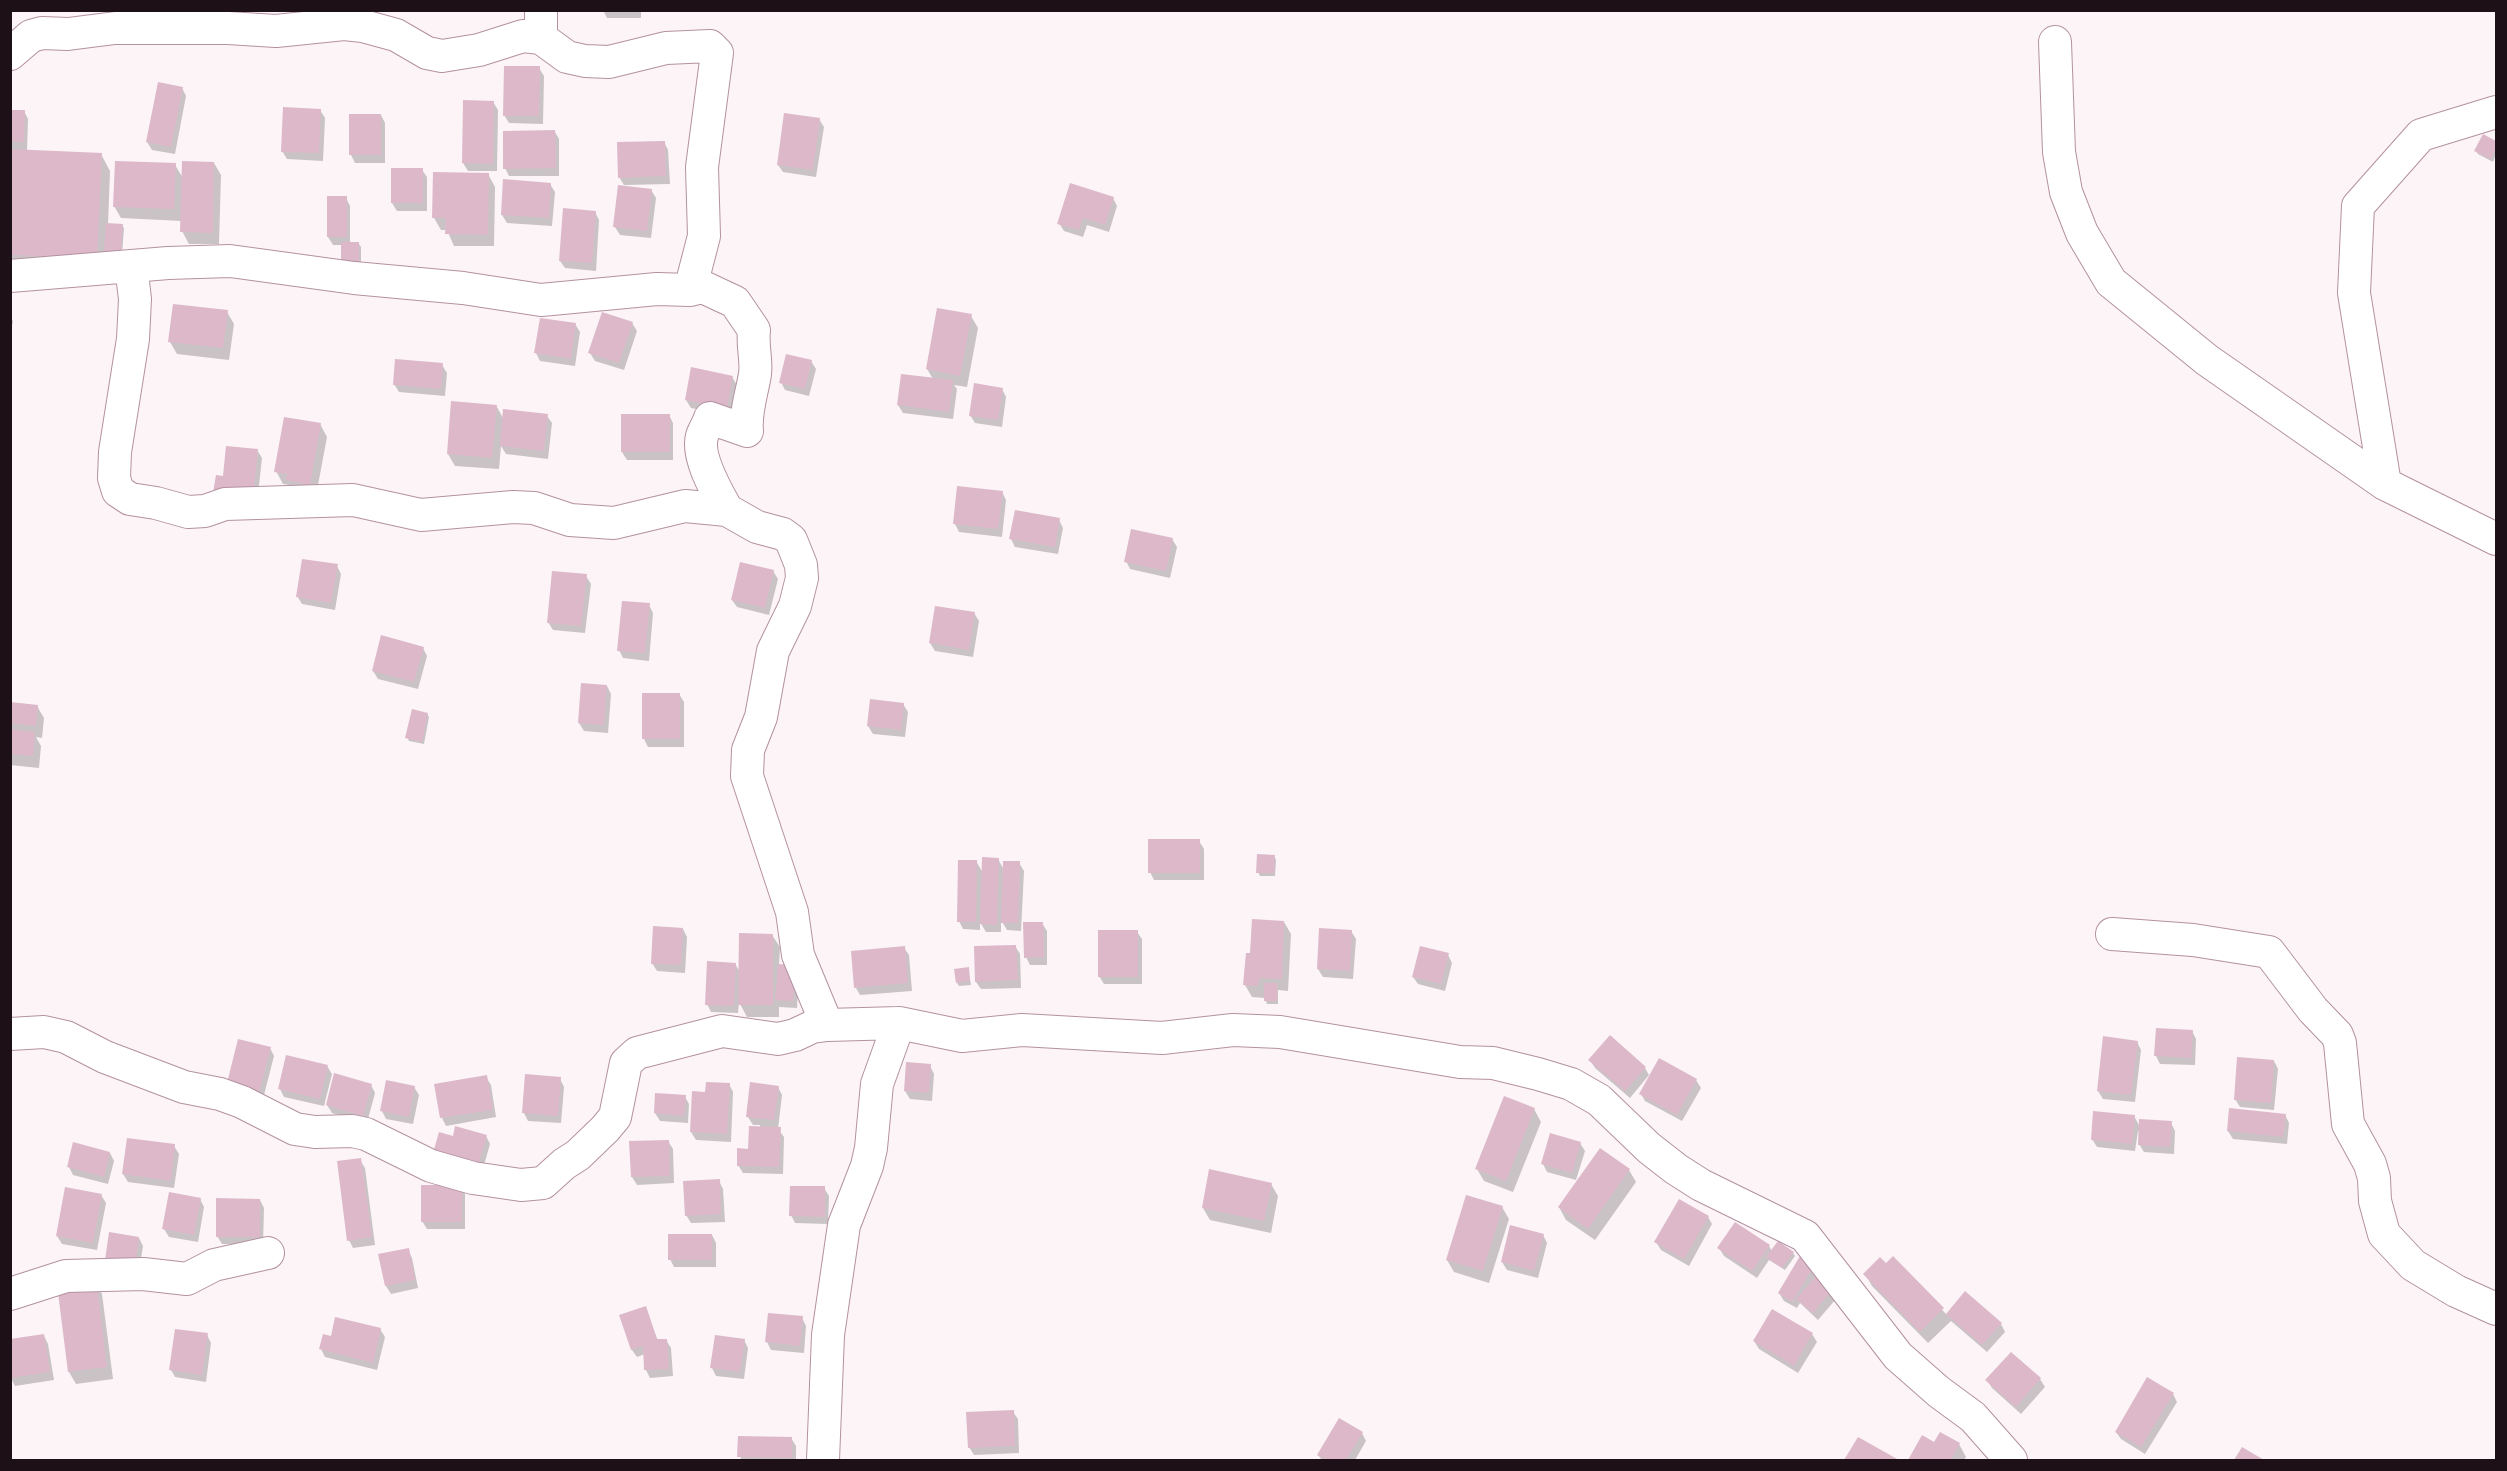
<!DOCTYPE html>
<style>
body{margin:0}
#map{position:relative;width:2507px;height:1471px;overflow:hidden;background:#fcf4f7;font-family:"PT Sans Narrow",sans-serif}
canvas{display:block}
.frame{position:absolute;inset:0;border:12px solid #1d1016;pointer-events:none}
</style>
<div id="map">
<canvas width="2507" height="1471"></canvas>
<div class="frame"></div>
</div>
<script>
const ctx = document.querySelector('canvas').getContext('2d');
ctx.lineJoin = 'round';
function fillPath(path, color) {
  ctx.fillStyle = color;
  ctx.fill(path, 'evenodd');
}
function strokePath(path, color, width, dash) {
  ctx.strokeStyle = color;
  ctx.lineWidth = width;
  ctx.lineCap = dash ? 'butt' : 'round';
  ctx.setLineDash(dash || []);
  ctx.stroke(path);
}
const shadow = new Path2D(`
 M549,10H587V12H549Z
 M603,10H641V18H607Z
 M539,68L544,76L543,124L509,123L504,115Z
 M182,88L186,96L175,154L152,150L147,142Z
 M464,102H493L498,110L497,171H468L463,163Z
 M320,110L325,118L323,161L287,159L282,151Z
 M10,111H24L28,119L27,151L101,154L110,171L108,225H122L124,228L122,255L10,270Z
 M381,115L385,123V163H355L351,155Z
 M819,119L824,127L816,177L783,172L778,165Z
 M555,132L559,139V176H509L505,168Z
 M2483,136L2496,143V154L2493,162L2478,154L2476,151Z
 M664,142L668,150L670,184L624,185L619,177Z
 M214,163L221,175L219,244H189L182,231V221L121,218L114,206L175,165L183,178Z
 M392,170H422L427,177V211H397L392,203Z
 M488,174L495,187L494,246H454L447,230H441L434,218Z
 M550,184L555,192L552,226L507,223L502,215Z
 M651,190L656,198L651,238L620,235L615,227Z
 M328,198H346L350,206V244H359L361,247V273L343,245H333L328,237Z
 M1113,198L1117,206L1109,232L1087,225L1083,237L1064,231L1059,223Z
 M595,212L599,220L596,271L565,268L560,261Z
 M227,312L234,324L229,360L177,354L170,342Z
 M971,316L978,328L967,387L954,385L957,389L953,419L903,413L898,405L933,379L927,369Z
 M10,318L13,321L10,336Z
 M632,323L637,331L624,370L595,361L590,353Z
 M575,324L580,332L575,366L540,361L536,353Z
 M811,361L816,369L809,396L785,390L781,382Z
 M442,365L447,373L445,396L399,392L394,384Z
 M732,377L737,385L731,416L691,408L686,400Z
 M1002,389L1006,397L1002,427L975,423L970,415Z
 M497,407L504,420L547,416L552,423L548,459L506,454L501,446L499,469L455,466L448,454Z
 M669,415L673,423V460H627L622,452Z
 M320,424L327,437L316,496L295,492L290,485L283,484L276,471Z
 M257,450L262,458L257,504L224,478Z
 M1002,492L1006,500L1002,537L959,532L955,524Z
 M1059,520L1063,528L1058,554L1015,547L1011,539Z
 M1172,539L1177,547L1170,578L1130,569L1126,561Z
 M337,566L341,574L335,610L302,604L297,596Z
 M773,571L778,579L769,615L737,607L732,600Z
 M586,576L591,584L585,633L553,630L548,622Z
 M649,605L653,613L649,661L623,658L619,650Z
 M974,613L979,621L973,657L935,651L930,643Z
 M423,648L427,656L418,689L378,679L373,671Z
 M607,686L611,694L608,733L584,731L579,723Z
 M644,694H679L684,702V747H648L644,739Z
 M10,703L37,706L44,718L42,738L36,737L41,746L39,768L10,765Z
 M903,704L908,712L905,737L873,734L868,726Z
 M427,714L429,717L424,744L409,741L407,737Z
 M1199,841L1204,849V880H1154L1150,872Z
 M1274,856L1276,860L1275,876H1260L1258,872Z
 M998,859L1004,870L1019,863L1024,871L1021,931L1007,930L1001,920V932H986L980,922V930L963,929L959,921L976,861L983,873Z
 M1284,922L1291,934L1288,991L1278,990V1004H1267L1265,998L1252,997L1245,985L1251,955Z
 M1042,923L1047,931V965H1030L1026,957Z
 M683,929L687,937L685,973L657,971L652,963Z
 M1351,931L1356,939L1353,979L1323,977L1318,969Z
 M1137,932L1142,939V984H1104L1099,976Z
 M772,935L780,947L779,966L799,975L797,1008L779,1007V1017H747L739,1002L738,1013L711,1012L707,1004L735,964L740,972Z
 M1015,946L1020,954L1021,988L981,989L976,982Z
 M904,948L909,955L912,991L860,995L856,988Z
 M1448,955L1452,963L1445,991L1418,984L1413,977Z
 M968,968L971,985L959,986L957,983Z
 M2192,1031L2196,1039L2195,1065L2160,1064L2156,1056Z
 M2137,1042L2141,1050L2135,1102L2103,1099L2098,1091Z
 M270,1048L274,1056L263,1099L233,1091Z
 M1590,1060L1645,1068L1649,1075L1630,1098L1595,1068Z
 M2274,1061L2278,1069L2274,1110L2240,1107L2235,1099Z
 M327,1066L332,1074L324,1106L284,1097L280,1089Z
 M930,1066L934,1074L932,1101L910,1099L905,1091Z
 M486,1077L491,1085L496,1117L446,1126L442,1118L436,1085Z
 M560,1079L564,1087L561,1123L528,1121L524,1113Z
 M1696,1080L1701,1088L1682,1121L1645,1101L1641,1094Z
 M729,1084L733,1092L731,1142L696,1140L691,1132L707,1093Z
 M371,1085L375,1093L367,1123L332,1113L327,1105Z
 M414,1087L419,1095L413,1124L386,1119L382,1111Z
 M778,1087L782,1095L778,1129L784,1137L783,1174L743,1173L738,1165L749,1151L760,1128V1125H753L748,1117Z
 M685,1097L689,1104L688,1123L660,1121L655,1113Z
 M1534,1109L1541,1122L1513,1192L1484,1181L1477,1169Z
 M2285,1115L2289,1123L2287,1144L2233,1139L2228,1131Z
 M2134,1116L2140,1127L2171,1123L2175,1131L2174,1154L2144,1152L2139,1144L2140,1131H2138L2135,1151L2097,1147L2092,1139Z
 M486,1136L490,1144L480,1179L454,1138Z
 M668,1141L673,1149L674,1183L637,1185L632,1177Z
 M1580,1143L1585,1151L1576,1180L1547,1172L1543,1164Z
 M174,1146L179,1154L174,1188L128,1182L123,1174Z
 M110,1153L114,1161L108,1184L73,1175L69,1167Z
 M360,1160L365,1168L375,1245L353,1248L349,1240Z
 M1629,1170L1636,1182L1595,1240L1566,1220L1559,1207Z
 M719,1181L723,1189L725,1222L691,1223L686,1215Z
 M1271,1184L1278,1196L1271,1233L1210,1220L1203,1208Z
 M461,1186L465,1194V1229H427L422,1221Z
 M824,1188L829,1196L828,1224L795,1223L791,1215Z
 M101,1195L106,1203L97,1250L62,1244L57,1236Z
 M200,1199L204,1207L198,1242L169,1237L164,1229Z
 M260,1200L264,1208L263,1245L222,1244L217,1236Z
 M1502,1207L1509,1219L1489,1283L1454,1272L1447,1260Z
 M1708,1217L1712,1224L1689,1266L1661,1250L1656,1242Z
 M712,1235L716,1243V1267H674L670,1259Z
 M1543,1235L1547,1243L1538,1278L1507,1270L1502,1262Z
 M139,1238L143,1246L139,1272L111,1267Z
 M1769,1246L1772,1251L1793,1253L1795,1256L1785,1270L1769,1260L1757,1278L1724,1256L1719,1248Z
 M408,1250L412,1258L418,1288L391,1294L386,1286L380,1255Z
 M1801,1258L1836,1299L1818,1320L1800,1303L1797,1308L1784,1301L1779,1293Z
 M1893,1258L1947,1315L1965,1293L2001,1324L2005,1332L1987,1352L1951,1321L1928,1343L1872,1286L1865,1274L1886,1265Z
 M95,1282L102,1294L113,1379L76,1384L69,1372L58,1286Z
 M645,1308L658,1341L666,1340L671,1348L673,1376L650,1378L646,1370L645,1354L637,1357L632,1350Z
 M802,1318L806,1326L804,1353L771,1350L767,1342Z
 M380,1329L385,1337L377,1370L325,1357L321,1349L332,1337Z
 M1812,1334L1817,1342L1798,1373L1759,1349L1754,1341Z
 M207,1335L211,1343L206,1382L175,1377L171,1370Z
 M44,1336L48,1344L54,1380L15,1386L10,1376Z
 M744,1340L748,1348L744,1379L716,1376L712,1368Z
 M2011,1354L2040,1379L2045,1387L2021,1414L1992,1388L1987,1380Z
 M2173,1394L2177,1402L2145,1454L2121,1439L2116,1432Z
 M1013,1412L1018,1419L1019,1453L974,1455L969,1447Z
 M1362,1433L1366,1441L1355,1460H1322L1318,1455Z
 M1940,1434L1959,1444L1966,1457L1964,1460H1909L1922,1437L1935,1444Z
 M739,1437L791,1438L796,1446V1460H741Z
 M1859,1439L1896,1460H1846Z`);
const building = new Path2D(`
 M504,66H540L539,116H503Z
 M158,82L183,87L171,147L146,142Z
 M463,100L494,101L493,164L462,163Z
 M283,107L321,109L319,153L281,152Z
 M10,110H25L24,142H10Z
 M784,113L820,118L813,170L777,165Z
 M349,114H381V155H349Z
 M555,130L556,168L503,169V131Z
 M2483,134L2496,141V148L2491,159L2474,151Z
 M665,141L666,176L618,178L617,142Z
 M10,149L102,153L97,258L10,255Z
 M115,161L176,163L174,209L113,207Z
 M182,161L214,162L213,233L180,232Z
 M391,168H423V203H391Z
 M433,172L489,173L488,235L445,234L446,218H432Z
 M503,179L551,183L549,218L501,215Z
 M1070,183L1114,197L1105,225L1083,218L1079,230L1057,224Z
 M618,185L652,189L647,231L613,227Z
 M327,196H347V237H327Z
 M563,208L596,211L592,263L559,261Z
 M106,223L123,224L121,252L104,251Z
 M341,242H359V270H341Z
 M173,304L228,310L223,348L168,342Z
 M937,308L972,314L960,376L926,369Z
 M602,312L633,322L619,363L588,353Z
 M540,318L576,323L571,359L534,353Z
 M786,354L812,360L805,389L779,383Z
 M395,359L443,363L441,389L393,385Z
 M691,367L733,376L727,409L685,400Z
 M901,374L953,380L949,412L897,405Z
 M974,383L1003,388L998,420L969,416Z
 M451,401L497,405L492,458L447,454Z
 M503,409L548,414L544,451L500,446Z
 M621,414H670V452H621Z
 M284,417L321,423L310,485L286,480L287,474L274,472Z
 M226,446L258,449L253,497L213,493L216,475L223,476Z
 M957,486L1003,491L998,529L953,524Z
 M1015,510L1060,518L1055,547L1009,539Z
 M1131,529L1173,538L1166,571L1124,562Z
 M302,559L338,564L331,603L296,597Z
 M740,562L774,570L765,608L731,600Z
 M552,571L587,574L581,626L547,623Z
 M622,601L650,603L645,653L617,651Z
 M935,606L975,612L969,650L929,643Z
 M381,635L424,647L414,682L372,671Z
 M581,683L607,685L604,725L578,723Z
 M642,693H680V739H642Z
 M870,699L904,703L901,730L867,726Z
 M10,702L38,705L36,726L10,723Z
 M412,709L428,713L422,742L405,738Z
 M10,729L35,732L33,756L10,754Z
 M1148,839H1200V873H1148Z
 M1257,854L1275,855L1274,873H1256Z
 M982,857L999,858L997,925L980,924Z
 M958,860H977L976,922H957Z
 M1003,861H1020L1018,923H1001Z
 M1252,919L1284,921L1282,979L1259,978L1258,986L1243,985L1246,953H1250Z
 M1023,922H1043L1044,957L1024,958Z
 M653,926L683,928L681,965L651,964Z
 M1319,928L1352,930L1350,971L1317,969Z
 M1098,930H1138V977H1098Z
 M739,933L773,934V1005H738Z
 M1016,945L1018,980L975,982L974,946Z
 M905,946L908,983L854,988L851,951Z
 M1420,946L1449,953L1441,984L1412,977Z
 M707,961L736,963L734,1006L705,1005Z
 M778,964L796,965L793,1001L775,1000Z
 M969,967L970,981L956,983L954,969Z
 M1264,983H1277V1001H1264Z
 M2156,1028L2193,1030L2191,1058L2154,1056Z
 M1610,1035L1646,1067L1625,1091L1588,1060Z
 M2103,1036L2138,1041L2131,1095L2097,1091Z
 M238,1039L271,1047L259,1092L227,1083Z
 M286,1055L328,1065L320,1099L278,1089Z
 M2237,1057L2274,1060L2271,1103L2234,1100Z
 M1659,1058L1697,1079L1677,1115L1639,1094Z
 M906,1062L931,1064L929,1093L904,1091Z
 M334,1073L372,1084L363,1116L326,1105Z
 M525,1074L561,1077L558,1116L522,1113Z
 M487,1075L493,1110L440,1118L434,1084Z
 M386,1080L415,1086L409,1117L380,1111Z
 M706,1082L730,1083L727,1134L690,1132L692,1091L705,1092Z
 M750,1082L779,1086L774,1120L746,1117Z
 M655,1093L686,1095L684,1116L654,1113Z
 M1504,1096L1535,1108L1506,1181L1475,1169Z
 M2229,1108L2286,1114L2283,1137L2227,1131Z
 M2093,1111L2135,1115L2132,1144L2091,1140Z
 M2139,1119L2172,1121L2170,1147L2138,1145Z
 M455,1126L487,1135L476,1172L431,1160L439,1132L453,1136Z
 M749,1126L781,1127L779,1167L737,1166V1148L748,1149Z
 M1550,1133L1581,1142L1572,1173L1541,1164Z
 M127,1138L175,1144L171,1181L122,1174Z
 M669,1140L670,1176L631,1177L629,1141Z
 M73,1142L110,1152L104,1177L67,1167Z
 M1600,1148L1630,1169L1588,1229L1558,1207Z
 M361,1158L372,1237L347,1241L337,1161Z
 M1209,1169L1272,1183L1264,1221L1202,1208Z
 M720,1179L721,1214L685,1216L683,1181Z
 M421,1185H462V1222H421Z
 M790,1186H825V1217L789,1216Z
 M65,1187L102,1194L93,1243L56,1236Z
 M169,1192L201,1198L194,1235L162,1229Z
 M1466,1195L1503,1206L1483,1271L1446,1260Z
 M216,1198L260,1199V1237H216Z
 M1679,1199L1709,1216L1684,1259L1654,1242Z
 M1735,1222L1770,1245L1752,1271L1717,1248Z
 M1510,1225L1544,1234L1534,1271L1501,1262Z
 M109,1232L139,1237L135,1265L105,1260Z
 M668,1234H712V1260H668Z
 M1778,1241L1794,1252L1782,1268L1766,1257Z
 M409,1248L415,1280L385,1286L378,1254Z
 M1800,1256L1815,1264L1792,1302L1778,1293Z
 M1893,1256L1944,1308L1920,1332L1863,1274L1880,1257L1886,1263Z
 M1816,1276L1832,1290L1813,1313L1796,1299Z
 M96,1280L107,1367L68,1372L57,1285Z
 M1965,1291L2002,1323L1982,1345L1946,1314Z
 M646,1306L657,1339H667L669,1369L644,1370L643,1346L631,1350L619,1315Z
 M1772,1309L1813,1333L1794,1366L1753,1341Z
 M768,1313L803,1316L800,1346L765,1342Z
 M335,1317L381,1328L373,1363L319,1349L323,1334L331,1336Z
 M175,1329L208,1333L202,1375L169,1370Z
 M44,1334L50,1372L10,1378V1339Z
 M715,1335L745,1339L740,1372L710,1368Z
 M2011,1352L2041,1378L2016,1407L1985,1380Z
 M2147,1377L2174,1393L2141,1447L2115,1432Z
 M1014,1410L1015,1446L968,1448L966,1412Z
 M1339,1418L1363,1432L1346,1460H1327L1317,1455Z
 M1940,1432L1960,1443L1951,1460H1908L1922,1435L1934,1442Z
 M738,1436L792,1437V1458L737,1457Z
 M1858,1437L1899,1460H1844Z
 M2242,1447L2264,1460H2234Z`);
const minor = new Path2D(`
 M541,38V10
 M2055,42L2059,152L2066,192L2082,233L2111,282L2207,360L2385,484L2496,539
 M10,54L31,36L42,33L68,34L115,28H228L276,31L344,24L363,26L396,35L427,53L442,56L479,50L523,36L541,38L567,57L585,61L609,62L666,48L710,46L717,53L702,167L704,236L690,290
 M131,266L135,299L133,339L115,452L114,478L118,491L130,499L156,503L188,512L205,511L225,504L353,500L421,515L513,507L534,508L570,520L614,523L685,506L727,510L757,527L783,534L791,540L801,565L802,578L795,606L773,651L761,717L748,750L747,776L792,912L798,955L827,1025
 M10,276L168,263L230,261L354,278L463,288L541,300L657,289L690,290L703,287L735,302L754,330C752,347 757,360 755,374C752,393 745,412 747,431L710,418C708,425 704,430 702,436C696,457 717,492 727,510
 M2385,484L2354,293L2358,206L2421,135L2496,112
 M2112,934L2193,940L2269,952L2313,1010L2337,1035L2340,1043L2348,1124L2370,1164L2374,1178L2375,1201L2384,1234L2413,1265L2456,1291L2496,1309
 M10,1034L44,1032L66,1037L105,1057L184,1087L220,1094L242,1102L295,1129L315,1132L352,1131L366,1134L431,1166L473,1178L521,1185L543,1183L564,1164L578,1155L605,1129L615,1117L626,1063L637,1053L722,1031L778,1039L795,1035L812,1027L827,1025L899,1023L962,1036L1022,1030L1162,1038L1233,1030L1280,1032L1460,1062L1493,1063L1538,1074L1571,1084L1599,1100L1649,1148L1676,1169L1701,1185L1805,1236L1898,1356L1939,1392L1973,1417L2011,1460
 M10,1294L66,1276L143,1274L187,1279L214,1265L268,1253
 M823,1460L828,1335L844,1225L867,1166L871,1148L877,1084L899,1023`);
fillPath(shadow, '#0003');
fillPath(building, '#dcb8c9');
strokePath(minor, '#b491a1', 34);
strokePath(minor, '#fff', 32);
</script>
